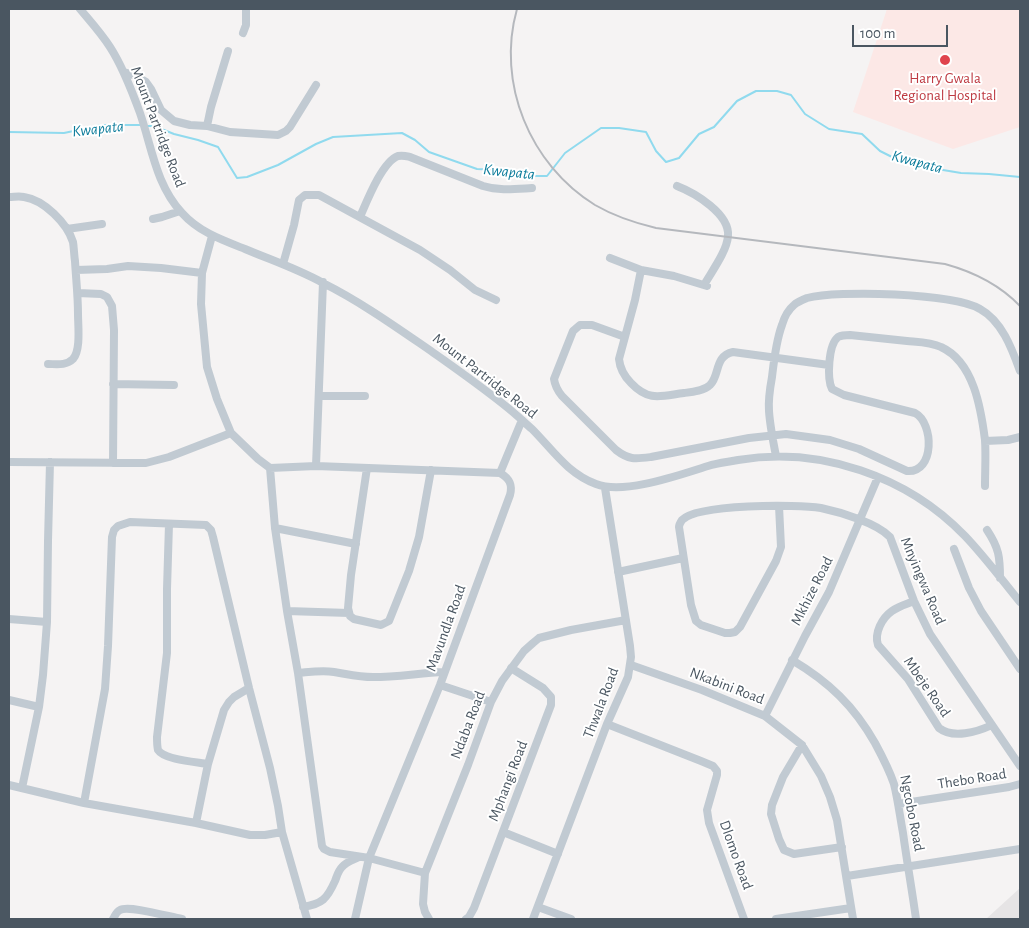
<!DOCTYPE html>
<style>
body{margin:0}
#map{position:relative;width:1029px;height:928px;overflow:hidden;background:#f5f3f3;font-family:"Alegreya Sans",sans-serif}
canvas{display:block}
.frame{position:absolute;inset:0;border:10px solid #4a5661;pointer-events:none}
.scale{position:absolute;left:852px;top:25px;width:96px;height:22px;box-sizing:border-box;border:2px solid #4a5661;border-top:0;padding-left:6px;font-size:15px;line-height:18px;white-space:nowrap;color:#4a5661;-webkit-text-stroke:4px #fff;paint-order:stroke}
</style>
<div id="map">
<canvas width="1029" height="928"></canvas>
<div class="frame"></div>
<div class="scale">100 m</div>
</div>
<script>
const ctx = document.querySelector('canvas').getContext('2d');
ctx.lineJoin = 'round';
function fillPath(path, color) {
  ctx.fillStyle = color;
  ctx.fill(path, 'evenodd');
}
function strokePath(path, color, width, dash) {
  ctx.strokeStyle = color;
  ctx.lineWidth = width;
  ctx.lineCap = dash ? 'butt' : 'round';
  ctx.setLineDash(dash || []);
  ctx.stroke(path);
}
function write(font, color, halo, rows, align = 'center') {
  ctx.font = font + ' "Alegreya Sans",sans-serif';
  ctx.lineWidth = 4;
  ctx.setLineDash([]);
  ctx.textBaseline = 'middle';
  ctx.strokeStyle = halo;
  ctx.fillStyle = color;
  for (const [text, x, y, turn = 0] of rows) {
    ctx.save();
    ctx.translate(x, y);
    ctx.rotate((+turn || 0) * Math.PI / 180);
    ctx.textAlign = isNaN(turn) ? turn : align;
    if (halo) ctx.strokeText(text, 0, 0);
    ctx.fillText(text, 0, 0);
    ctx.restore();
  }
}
const education = new Path2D(`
 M1020,888V919H986Z`);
const medical = new Path2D(`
 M887,9H1020V127L953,149L853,112Z`);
const stream = new Path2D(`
 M145,126H154L174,134L198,140L218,147L237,178L247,177L278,165L316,144L333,137L402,133L415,140L429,152L477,169L499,170L525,176H547L565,153L601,128H619L646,132L656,151L666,162L679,158L699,134L714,127L737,101L756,91H777L791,95L805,114L829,129L862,134L880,151L896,159L925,167L961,173L989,174L1020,177
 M9,132L64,133L102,125H141`);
const minor = new Path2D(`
 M80,9C90,21 101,33 110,47C123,67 132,91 140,113C152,148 156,185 182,213C199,232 222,240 245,249C271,260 298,269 323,283C361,302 396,327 431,351C459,371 488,391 514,413C520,418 526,424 532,429C553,450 567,473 596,484C624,495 679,475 708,466C718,463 728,462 738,460C820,446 907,476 965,536C985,557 1002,580 1020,602
 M243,33L246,25V9
 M124,72L136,76L146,82L151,89L161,110L174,121L190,125L207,126L230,132L278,135L286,131L290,127L316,85
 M207,126L211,107L228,51
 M677,186C695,193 730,214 728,236C727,251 712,271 704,285
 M9,197C14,197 19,196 24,197C44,200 67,223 73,242C74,248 74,255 75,261C76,279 78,296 78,314C78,326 81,350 73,359C66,366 56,364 48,364
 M360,217C367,201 382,162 398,156C403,155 406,156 410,157L483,186C499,191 515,189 532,188
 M153,219L162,217L180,211
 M67,229L102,224
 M212,236L202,273L201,304L207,367L217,399L231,433L258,459L270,468L316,466L500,473C509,478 513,484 510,495L440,685L369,858L355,919
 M610,258L641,270L674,276L707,286
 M283,264L294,225L299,200L305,195H319L420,250L450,270L475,290L496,300
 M76,270L107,269L128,266L161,268L202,273
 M641,270L635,300L619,359C620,369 624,376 631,383C649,402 661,396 684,393C693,392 704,391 710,385C720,376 714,356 733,352L829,365
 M78,293L101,294L107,297L112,306L114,330L113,463
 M625,337L592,325H580L573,331L554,379C555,386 557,390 562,396L616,450C629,460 635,459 651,457L749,438L786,434L830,440L859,449L907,471C935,473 934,423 915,413L844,395L832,389C827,379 828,345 838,337C842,335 846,335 850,335C869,337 888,339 907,341C918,342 931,342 941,347C974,362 981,409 985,440C986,455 985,471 985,486
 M113,384L174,385
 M319,396H365
 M985,441L1008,440L1020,437
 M776,456C773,441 770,426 769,411C768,399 770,388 772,377C774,360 776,341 782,325C784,318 788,310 794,305C797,302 802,300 807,298C838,290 953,293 980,309C1002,321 1012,349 1020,371
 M9,462L146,463L169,457L231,433
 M316,466L323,282
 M270,468L275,528L287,611L298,673L322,846L324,849L330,852L369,858L425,873
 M367,468L351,575L348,608L350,616L354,619L381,625L389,621L409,571L419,537L431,470
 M500,473L522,420
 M779,506L781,547L776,561L740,627L735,632L730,633H725L701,625L696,621L691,605L679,527C679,525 680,523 682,520C697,504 797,504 821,508C840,512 877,523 890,537L914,601L930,634L1020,766
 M169,524L167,589V653L157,737C157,741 157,746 158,750C164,760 197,762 208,764
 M275,528L356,544
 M987,530C999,548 1000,557 1000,578
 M954,549L969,588L981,611L1020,669
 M618,572L683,558
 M914,601C907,604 899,606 892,611C882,618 874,633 878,645L908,679L939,728C953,739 977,732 992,725
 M287,611L349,613
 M9,619L47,622
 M792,660C829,682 854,706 875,743C882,756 889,769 894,784C898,800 900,817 903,833C907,862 912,890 916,919
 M631,665L702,690L765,716L802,745L821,776L830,797L837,820L853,919
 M298,673C310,672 322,670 334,672C347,674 359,677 373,677C397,677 420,673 444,672
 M440,685L491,702
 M9,700L39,707
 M765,716L805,636L829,592L878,477
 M607,724L701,761L713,766L717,771V775L707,810L709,823L744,919
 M802,745L783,777L772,805L771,814L779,839L784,850L794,854L842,847
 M9,785L84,803L196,823L250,835H265L282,832
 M22,788L39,707L43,675L47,622L48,541L50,462
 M84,803L105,689L108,646L112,537L114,530L118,526L130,522L206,525L211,530L213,537L249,688L270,768L278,806L282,832L307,919
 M898,804L1009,787L1020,784
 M196,823L208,764L224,710L229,702L234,697L249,688
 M503,832L558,854
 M847,876L1020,849
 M303,907C322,904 327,899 335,881C337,876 338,871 342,867C346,862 353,860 359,857
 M538,907L571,919
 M113,919C115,916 116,912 120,910C129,905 170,917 182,919
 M429,919L425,912L423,904L425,873L468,765L491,702L502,681L524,651L533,643L539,638L571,630L626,620
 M466,919L469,917L474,908L551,705V697L543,688L511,668
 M533,919L607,724L628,677L631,657L630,646L605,488
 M776,919L851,908`);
const rail = new Path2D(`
 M517,9C496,83 530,165 595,205C614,216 635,223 656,228L945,264C974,272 999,284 1020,306`);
const markers = [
 [945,60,6,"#e0444e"]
];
const healthNames = [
 ["Harry Gwala",945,78],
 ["Regional Hospital",945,95]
];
const streetNames = [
 ["Mount Partridge Road",158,127,69],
 ["Mount Partridge Road",485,376,38],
 ["Mnyingwa Road",923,581,67],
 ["Mkhize Road",812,591,-63],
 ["Mavundla Road",446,628,-70],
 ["Nkabini Road",727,686,21],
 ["Mbeje Road",927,687,55],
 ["Thwala Road",601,703,-69],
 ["Ndaba Road",468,725,-69],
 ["Thebo Road",972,779,-9],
 ["Mphangi Road",508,781,-69],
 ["Ngcobo Road",912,813,79],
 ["Dlomo Road",736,855,70]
];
const waterNames = [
 ["Kwapata",98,129,-6],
 ["Kwapata",917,162,15],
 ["Kwapata",509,172,6]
];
fillPath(education, '#e6e4e5');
fillPath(medical, '#fce8e6');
strokePath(stream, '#90daee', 2);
strokePath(minor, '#c1cad2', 8);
strokePath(rail, '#b5b8bd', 2);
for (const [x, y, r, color] of markers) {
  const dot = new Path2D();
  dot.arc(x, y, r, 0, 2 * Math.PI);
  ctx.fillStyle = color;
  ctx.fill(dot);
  strokePath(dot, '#fff', 2);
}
write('15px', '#be3a42', '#fff', healthNames);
write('15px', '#4a5661', '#fff', streetNames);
write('italic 16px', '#0c7c9b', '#fff', waterNames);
</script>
